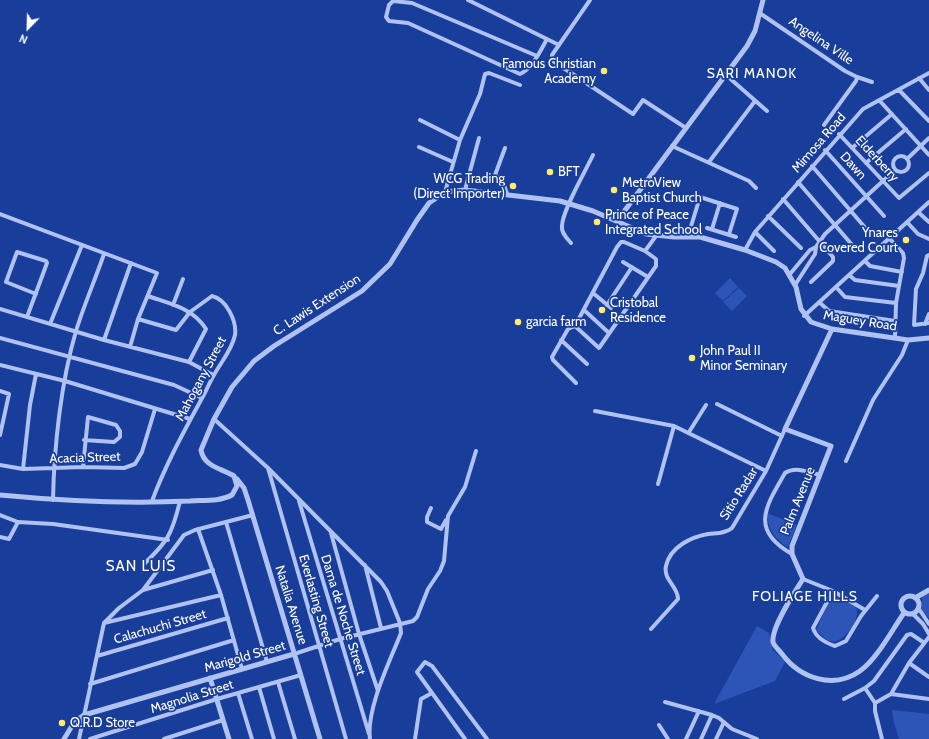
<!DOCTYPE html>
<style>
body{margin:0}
#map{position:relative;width:929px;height:739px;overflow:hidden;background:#193d9a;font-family:Cabin,sans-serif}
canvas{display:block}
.north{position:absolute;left:8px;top:8px;width:40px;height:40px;-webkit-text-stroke:3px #193d9a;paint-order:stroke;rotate:203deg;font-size:11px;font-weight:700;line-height:16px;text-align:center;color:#fff}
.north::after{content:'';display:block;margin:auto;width:14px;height:18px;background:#fff;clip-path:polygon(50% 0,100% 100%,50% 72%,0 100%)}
</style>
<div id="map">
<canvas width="929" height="739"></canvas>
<div class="north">N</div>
</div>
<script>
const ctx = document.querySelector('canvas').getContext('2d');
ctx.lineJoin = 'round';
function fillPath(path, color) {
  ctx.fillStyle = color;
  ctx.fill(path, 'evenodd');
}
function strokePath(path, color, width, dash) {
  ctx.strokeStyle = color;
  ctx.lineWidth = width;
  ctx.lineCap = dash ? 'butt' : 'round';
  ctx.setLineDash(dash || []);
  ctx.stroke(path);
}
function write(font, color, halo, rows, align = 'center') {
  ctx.font = font + ' Cabin,sans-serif';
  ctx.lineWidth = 3.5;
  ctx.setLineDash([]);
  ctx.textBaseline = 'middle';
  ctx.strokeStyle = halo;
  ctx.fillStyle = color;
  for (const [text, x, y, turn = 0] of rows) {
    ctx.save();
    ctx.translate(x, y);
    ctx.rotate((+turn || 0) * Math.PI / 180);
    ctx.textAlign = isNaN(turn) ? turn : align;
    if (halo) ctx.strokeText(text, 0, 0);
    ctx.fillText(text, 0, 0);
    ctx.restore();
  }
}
const green = new Path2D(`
 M730,278L738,287L723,301L715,293Z
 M739,288L747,296L732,311L723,302Z
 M767,513L797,525L788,547C774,540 768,528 767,513Z
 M929,592V618L922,611V597Z
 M835,595L855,605C863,617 846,639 834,642L827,640L816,630L832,596Z
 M757,626L769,633L773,650L785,662L775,681L714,704Z
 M892,710L929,714V739H899L894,723Z`);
const minor = new Path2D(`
 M468,0L559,45
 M590,0L552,55L553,61L633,114L643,100L686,128
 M761,14L845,71L857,77L872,82
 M537,56L412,3L393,1L389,5L386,17L389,21L408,23L520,74C532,69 541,50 547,39
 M726,75L767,111
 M919,78L929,90
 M899,90L929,121
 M879,100L929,155
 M420,120L460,140
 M824,125L856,81L857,77
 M839,134L899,198L929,173
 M672,146L749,181L756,188
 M419,147L453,162
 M505,148L495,175L503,182L507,194
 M852,148L892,114
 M825,150L884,216
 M893 164a8 8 0 1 1 16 0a8 8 0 1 1-16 0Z
 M907,159L929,138
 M709,162L755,101
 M866,163L906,129
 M812,166L868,231
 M798,182L853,246
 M465,190L479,138
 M445,192L460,140L480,94L485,74L489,73L520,85
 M783,199L833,257V261L811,282
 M918,212L929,222
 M0,214L157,273L138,319L130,347
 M768,216L801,248
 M907,222L918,234L929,239
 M707,228L736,237
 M712,229L720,203
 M755,232L774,251
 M688,236L700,197L737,209L729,234
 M889,238L903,253L904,258L896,303L895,338
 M571,243C567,238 561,233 562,226C562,211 586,170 593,155
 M745,250L755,232L863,109L929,73
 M645,251L656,236
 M929,255L927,256L923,273L916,289L914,325L929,323
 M865,261L870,266L902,272
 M623,262L648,277
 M790,274L810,250L816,247
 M849,275L855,280L899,286
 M795,285L815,254L816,247L825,234L895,170
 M836,287L845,297L896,303
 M593,293L611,308
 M148,296C170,304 193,308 206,329L189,362
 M819,302L829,311L895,321
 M173,305L183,279
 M607,305L632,267
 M0,309L104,340L189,362L213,375
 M584,310L609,333
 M804,316L929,202
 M27,317L47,263L46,261L17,252L6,282L36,294
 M138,319L176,330L190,312L212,296C226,299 237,321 235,335C232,350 221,362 214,375C209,383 206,392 201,400C183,433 165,466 152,501
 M50,324L82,245
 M925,324L929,314
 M575,326L599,348L656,266V259L645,251L624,242H621L617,247L575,326L568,329L552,357L553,360L576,383
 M0,338L174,385L202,398
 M104,340L131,263
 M561,340L587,364
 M0,365L65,381L190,419
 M0,391L9,394L0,435
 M717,404L782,436
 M595,411L674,426L766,471
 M214,419L268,468L381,582L387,591L400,623L401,633C390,661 366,709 370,739
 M689,432L706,405
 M846,461L873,400L902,355L908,340
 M0,465L23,469L83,467L124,468L135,464L142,452L155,409
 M83,467L88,417L116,425L120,431V437L114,442L84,440
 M268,468L346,739
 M23,469L30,405L36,374
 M658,484L674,426
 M53,500C54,447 61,382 76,331C84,305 95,280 104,254
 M299,501L369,734
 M431,508L427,517V522L441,529L446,520
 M0,515L18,522L53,524L168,540
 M226,522L267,662
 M198,529L221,595L242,669
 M331,533L359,634L378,691
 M0,537L9,539L18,522
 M792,554C749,530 766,506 785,473C795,466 809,472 820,475
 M143,565C167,542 172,535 180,501
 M365,565L381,628
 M803,579L833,591L865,610
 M143,590L213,570
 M833,591L813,628C816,638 826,643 835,646L846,641L861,616L877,596
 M919,609L929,624
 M913,614L923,624L929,634
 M104,623L221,595
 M651,629L678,599C678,586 663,580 666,566C670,547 691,537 708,534C716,533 725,534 732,528L766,471L785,429
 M294,654L340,639L413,621L417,617L428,589L440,571L444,561L448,516L465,487L476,451
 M97,656L228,618
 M909,663L929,677
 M278,682L295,739
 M90,684L234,640
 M259,687L274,739
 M865,688L875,703V711L882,739
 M238,693L252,739
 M891,694L929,699
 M844,699L865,688L874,681L907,635L911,634L923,642
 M665,702L712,715L719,718L732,729L757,739
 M875,703L891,694L909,663L929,637
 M659,725L668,739
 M79,739L104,623L119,608L143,590L184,535L195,530L253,515
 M90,739L217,699L301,675
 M164,739L223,720
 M415,739L421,699L432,693
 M465,739L417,672L425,662L432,666L487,739
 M686,739L699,711
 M701,739L712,715
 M716,739L724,722`);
const tertiary = new Path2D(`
 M617,221L747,46L755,31L763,0
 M832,329L785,429L831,446L792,546V554L803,579C795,592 771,627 773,642C774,646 779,650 782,654C800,678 833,690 860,671C877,659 892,630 904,613
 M237,479L244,488L248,500L320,739
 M0,495C63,501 127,504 190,501C203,500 219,502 232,495L237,486L234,476C221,468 204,467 201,450L214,419L232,387L254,361L274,346L362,291L390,264L417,220L429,203L445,192L465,190L560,201L593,211L646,234L674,237H700L745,250L776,262L785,268L796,287L801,309L811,322L832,329L908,340L929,338
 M901 605a9 9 0 1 1 18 0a9 9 0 1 1-18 0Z
 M915,598L929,590
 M210,678L229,739
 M64,739L75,721L84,715L294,654`);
const markers = [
 [604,71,4,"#ffec6f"],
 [550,172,4,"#ffec6f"],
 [513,186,4,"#ffec6f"],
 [614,190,4,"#ffec6f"],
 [597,222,4,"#ffec6f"],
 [906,240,4,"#ffec6f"],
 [602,310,4,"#ffec6f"],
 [518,322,4,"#ffec6f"],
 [692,358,4,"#ffec6f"],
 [62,723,4,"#ffec6f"]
];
const streetNames = [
 ["Angelina Ville",821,41,34],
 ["Mimosa Road",819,143,-49],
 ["Elderberry",877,159,47],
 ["Dawn",853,166,48],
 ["C. Lawis Extension",317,305,-33],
 ["Maguey Road",860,321,9],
 ["Mahogany Street",201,379,-62],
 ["Acacia Street",85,458,-2],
 ["Sitio Radar",739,494,-58],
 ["Palm Avenue",798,501,-68],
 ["Everlasting Street",316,601,74],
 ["Natalia Avenue",291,605,73],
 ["Dama de Noche Street",343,615,73],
 ["Calachuchi Street",160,627,-16],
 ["Marigold Street",245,657,-16],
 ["Magnolia Street",192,697,-17]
];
const poiNames = [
 ["Famous Christian",596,64,"right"],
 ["Academy",596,79,"right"],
 ["BFT",558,172],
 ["WCG Trading",505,179,"right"],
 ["(Direct Importer)",505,194,"right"],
 ["MetroView",622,183],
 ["Baptist Church",622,198],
 ["Prince of Peace",605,215],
 ["Integrated School",605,230],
 ["Ynares",898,233,"right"],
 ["Covered Court",898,248,"right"],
 ["Cristobal",610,303],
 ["Residence",610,318],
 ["garcia farm",526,322],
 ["John Paul II",700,351],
 ["Minor Seminary",700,366],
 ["Q.R.D Store",70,723]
];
const neighbourhoodNames = [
 ["SARI MANOK",752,74],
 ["FOLIAGE HILLS",805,597]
];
const quarterNames = [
 ["SAN LUIS",141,567]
];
fillPath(green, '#2d55b7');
strokePath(minor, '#afc2f1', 4);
strokePath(tertiary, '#afc2f1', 5);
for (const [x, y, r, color] of markers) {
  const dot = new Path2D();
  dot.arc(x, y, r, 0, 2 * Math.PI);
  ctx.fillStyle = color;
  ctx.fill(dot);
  strokePath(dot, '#193d9a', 1.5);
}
write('13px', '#fff', '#193d9a', streetNames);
write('13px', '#fff', '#193d9a', poiNames, 'left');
ctx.letterSpacing = '1px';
write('14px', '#fff', '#193d9a', neighbourhoodNames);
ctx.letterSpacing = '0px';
ctx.letterSpacing = '1px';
write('15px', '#fff', '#193d9a', quarterNames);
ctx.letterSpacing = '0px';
</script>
